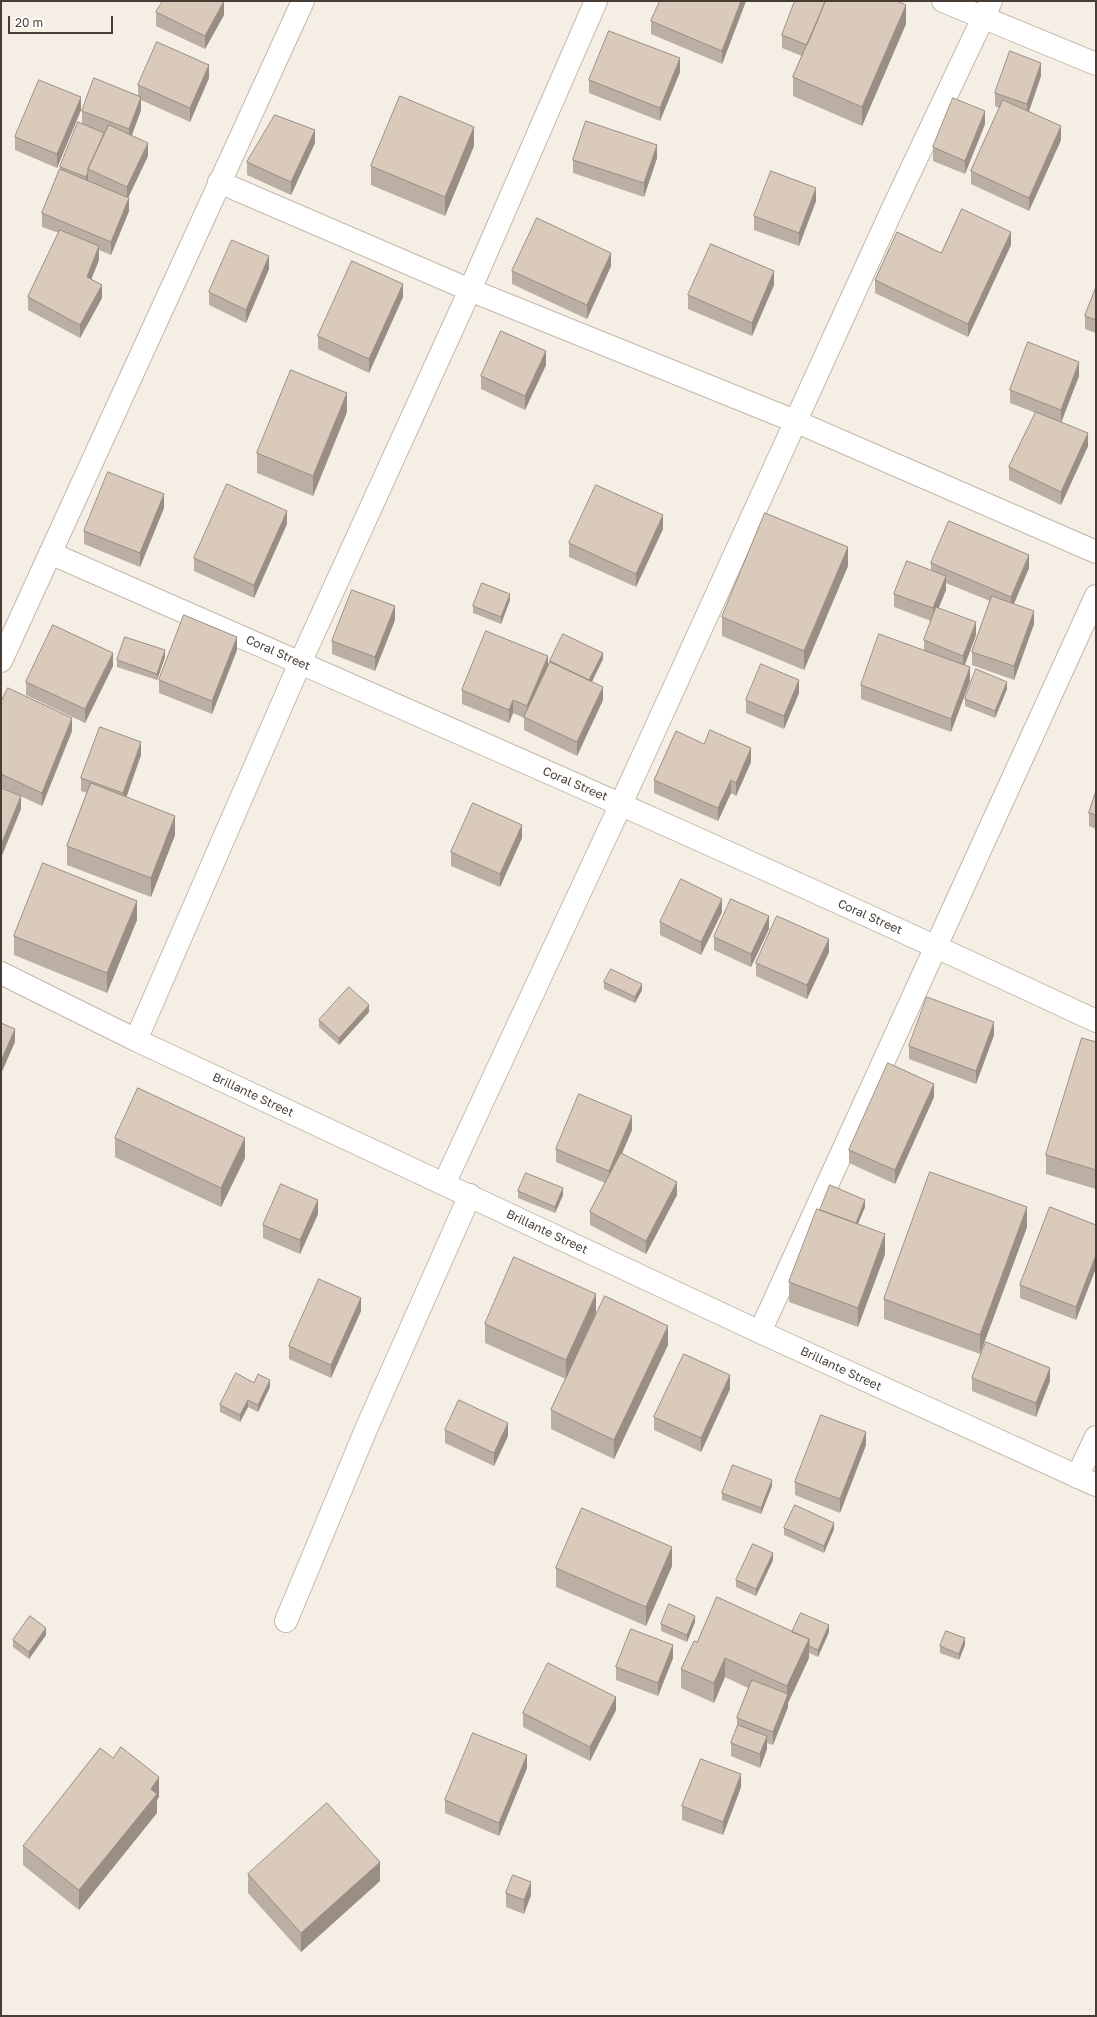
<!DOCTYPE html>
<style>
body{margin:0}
#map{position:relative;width:1097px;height:2017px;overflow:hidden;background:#f4eee5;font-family:"Golos Text",sans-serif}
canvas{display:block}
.frame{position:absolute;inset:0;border:2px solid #473d34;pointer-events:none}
.scale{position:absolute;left:8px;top:16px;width:105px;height:18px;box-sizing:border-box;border:2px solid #473d34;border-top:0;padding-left:5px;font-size:12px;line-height:14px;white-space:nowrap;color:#473d34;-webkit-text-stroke:3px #fff;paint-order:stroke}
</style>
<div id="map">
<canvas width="1097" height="2017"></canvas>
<div class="frame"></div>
<div class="scale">20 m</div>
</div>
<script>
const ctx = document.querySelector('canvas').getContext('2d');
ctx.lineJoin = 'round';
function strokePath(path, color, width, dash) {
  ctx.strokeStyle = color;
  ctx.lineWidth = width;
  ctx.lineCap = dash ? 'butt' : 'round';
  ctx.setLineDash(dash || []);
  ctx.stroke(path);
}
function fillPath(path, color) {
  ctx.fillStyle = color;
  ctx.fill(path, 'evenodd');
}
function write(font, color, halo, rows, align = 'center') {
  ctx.font = font + ' "Golos Text",sans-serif';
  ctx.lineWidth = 4;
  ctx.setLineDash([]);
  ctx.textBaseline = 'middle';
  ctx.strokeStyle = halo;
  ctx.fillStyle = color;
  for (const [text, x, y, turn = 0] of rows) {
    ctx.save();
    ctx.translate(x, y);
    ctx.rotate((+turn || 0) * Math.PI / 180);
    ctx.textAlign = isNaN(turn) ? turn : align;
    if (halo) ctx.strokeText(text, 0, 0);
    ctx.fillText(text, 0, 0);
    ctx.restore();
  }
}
const minor = new Path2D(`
 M943,1L1096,64
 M219,182L470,290L797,422L1096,552
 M50,553C400,707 750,859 1096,1021
 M1,661L303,1
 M1,973L136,1040L760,1332L1096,1485
 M136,1040L300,663L470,290L596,1
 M444,1184L621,804L892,210L991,1
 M760,1332L1096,596
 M1077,1477L1096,1437
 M286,1621L367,1427L470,1195`);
const wall = new Path2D(`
 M746,1L722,64L651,34V21Z
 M156,12L224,15L205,49L156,26Z
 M906,24L862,126L793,96V77L802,56L782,48V35Z
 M680,72L660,121L589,93V80Z
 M1041,76L1029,111L1061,140L1029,211L971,184V171L1000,108L995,106V93Z
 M209,78L190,122L141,100V110L132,135L148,156L128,198L129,211L111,255L99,250V260L91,279L102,298L80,338L28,310V297L59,233L42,227V213L60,169V167L82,124V111L138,95V85Z
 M81,110L57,168L15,150V137Z
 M985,124L965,174L933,161V147Z
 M315,143L291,195L247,175V162Z
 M474,146L445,216L371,185V166Z
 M657,158L644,197L573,173V160Z
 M816,201L799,246L754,230V216Z
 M1011,245L968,337L875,293V280L941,253Z
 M611,266L587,319L512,284V271Z
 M269,269L246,323L209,305V292Z
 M774,285L752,336L688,309V295Z
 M1096,287V333L1085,329V316Z
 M403,297L369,373L318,349V336Z
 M546,365L525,410L481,389V376Z
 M1079,376L1061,422L1088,446L1061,505L1009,480V467L1036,413L1010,403V390Z
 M347,412L313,496L257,473V453Z
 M164,508L140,567L84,544V531Z
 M287,524L254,598L194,571V558Z
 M663,529L636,587L569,557V543Z
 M931,563L1029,568L1014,604L1034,624L1014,680L972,665V652L990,601L946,583V590L938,608L976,635L965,665L970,681L951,732L861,699V685L924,651V640L931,621L894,607V594L931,571Z
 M848,566L804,670L722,636V617Z
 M510,600L501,624L473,613V606Z
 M395,620L375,671L332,654V641Z
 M237,650L212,714L159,693V680Z
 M165,657L157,680L117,667V660Z
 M603,659L592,682L603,700L577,756L524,730V718L513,713L509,723L462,704V690L548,667L550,661Z
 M113,666L85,723L26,695V682Z
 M1007,689L995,718L965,706V699Z
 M799,693L784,729L746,713V700Z
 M1,702L72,731L42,806L1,787Z
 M704,744L751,762L736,796L731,793L718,821L654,793V780Z
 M141,755L126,797L175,835L151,897L67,865V846L87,793L81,791V778Z
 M1096,791V829L1089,826V813Z
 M522,838L500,887L451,866V852Z
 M722,912L701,955L660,935V922Z
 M137,920L107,993L14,955V936Z
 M769,929L751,967L714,950V937Z
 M829,952L807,999L756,976V963Z
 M604,982L642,990L635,1003L604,989Z
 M369,1012L339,1045L319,1027V1020Z
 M994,1035L976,1084L909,1059V1046Z
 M1096,1042V1189L1046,1174V1155Z
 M934,1097L895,1184L849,1163V1150Z
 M632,1130L622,1153L677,1195L646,1254L590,1225V1212L605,1183L556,1162V1149Z
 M115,1138L245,1158L221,1207L115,1157Z
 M518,1191L563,1195L555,1213L518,1198Z
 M865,1207L858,1224L885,1254L858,1327L789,1302V1282L820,1210Z
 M318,1214L300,1254L263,1238V1225Z
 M1096,1225V1268L1076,1320L1020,1298V1285Z
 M1027,1227L980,1354L884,1319V1299Z
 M361,1311L331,1378L289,1359V1346Z
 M596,1313L574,1362L668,1345L614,1459L551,1429V1410L566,1379L485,1343V1324Z
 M972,1378L1050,1381L1036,1417L972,1391Z
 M254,1383L270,1387L258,1412L248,1407L240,1422L220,1412V1405Z
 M730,1389L701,1452L654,1430V1417Z
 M445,1430L508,1436L494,1466L445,1443Z
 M866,1445L840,1513L795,1495V1482Z
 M772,1486L761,1514L722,1500V1493Z
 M784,1528L834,1529L824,1553L784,1535Z
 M773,1560L756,1596L736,1587V1580Z
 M672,1566L646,1626L556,1587V1568Z
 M695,1622L687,1642L661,1631V1624Z
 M792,1632H829L818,1657L809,1653V1658L788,1703V1707L773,1745L767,1743V1749L760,1768L731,1756V1743L737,1729V1718L748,1688L725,1677L714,1703L681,1688V1669L697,1642Z
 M46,1635L29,1659L13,1647V1640Z
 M965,1645L959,1660L940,1653V1646Z
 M673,1658L658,1696L616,1680V1667Z
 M616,1710L590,1761L523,1727V1713Z
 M527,1768L499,1836L445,1813V1800Z
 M741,1787L723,1835L682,1820V1806Z
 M159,1797L157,1800V1813L79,1910L23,1865V1846Z
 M248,1874L380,1881L301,1952L248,1893Z
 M506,1893L531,1895L524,1914L506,1907Z`);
const shadedWall = new Path2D(`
 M224,1V15L205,49V36Z
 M741,1H746L722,64V51Z
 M906,5V24L862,126V107Z
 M680,58V72L660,121V108Z
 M1041,63V76L1027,117V104Z
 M209,65V78L190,122V108Z
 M81,97V110L57,168V154Z
 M141,97V110L129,143V129Z
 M985,111V124L965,174V161Z
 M1061,126V140L1029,211V198Z
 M474,127V146L445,216V197Z
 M315,130V143L291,195V182Z
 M148,143V156L127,200V187Z
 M657,145V158L644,197V183Z
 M88,172V179L86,184V177Z
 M816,188V201L799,246V233Z
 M129,198V211L111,255V242Z
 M1011,232V245L968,337V324Z
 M99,246V260L87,290V277Z
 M611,253V266L587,319V305Z
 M269,256V269L246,323V310Z
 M774,271V285L752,336V323Z
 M403,284V297L369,373V359Z
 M102,285V298L80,338V325Z
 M546,351V365L525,410V396Z
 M1079,362V376L1061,423V410Z
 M347,393V412L313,496V476Z
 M1088,433V446L1061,505V492Z
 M164,494V508L140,567V553Z
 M287,511V524L254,598V585Z
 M663,515V529L636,587V574Z
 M848,547V566L804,670V651Z
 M1029,555V568L1011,610V597Z
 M946,576V590L933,622V608Z
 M510,594V600L501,624V617Z
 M395,606V620L375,671V657Z
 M1034,611V624L1014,680V666Z
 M976,622V635L963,669V656Z
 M237,637V650L212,714V701Z
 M165,650V657L157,680V674Z
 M113,653V666L85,723V709Z
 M603,653V659L589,687V680Z
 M548,656V669L527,719V706Z
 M970,667V681L951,732V719Z
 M799,680V693L784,729V716Z
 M1007,682V689L995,718V711Z
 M603,687V700L577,756V742Z
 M513,700V713L509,723V710Z
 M72,718V731L42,806V793Z
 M141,742V755L123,807V793Z
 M751,748V762L736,796V783Z
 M731,780V793L718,821V808Z
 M21,796V809L1,858V845Z
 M175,816V835L151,897V878Z
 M522,825V838L500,887V874Z
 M722,899V912L701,955V942Z
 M137,901V920L107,993V973Z
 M769,916V929L751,967V954Z
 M829,939V952L807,999V985Z
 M642,984V990L635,1003V997Z
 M369,1005V1012L339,1045V1038Z
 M994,1022V1035L976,1084V1071Z
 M15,1029V1042L1,1074V1061Z
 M934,1084V1097L895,1184V1170Z
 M632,1116V1130L609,1184V1171Z
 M245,1138V1158L221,1207V1188Z
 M677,1182V1195L646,1254V1241Z
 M563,1188V1195L555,1213V1207Z
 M318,1200V1214L300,1254V1240Z
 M865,1200V1207L853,1236V1229Z
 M1027,1207V1227L980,1354V1335Z
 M885,1234V1254L858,1327V1308Z
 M1096,1255V1268L1076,1320V1307Z
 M596,1294V1313L566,1380V1360Z
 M361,1298V1311L331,1378V1365Z
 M668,1326V1345L614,1459V1440Z
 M1050,1368V1381L1036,1417V1403Z
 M730,1375V1389L701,1452V1438Z
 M270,1380V1387L258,1412V1405Z
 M248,1400V1407L240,1422V1415Z
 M508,1423V1436L494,1466V1453Z
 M866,1432V1445L840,1513V1499Z
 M772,1480V1486L761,1514V1508Z
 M834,1523V1529L824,1553V1546Z
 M672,1547V1566L646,1626V1607Z
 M773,1553V1560L756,1596V1589Z
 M695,1616V1622L687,1642V1635Z
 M829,1625V1632L818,1657V1650Z
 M46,1628V1635L29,1659V1652Z
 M965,1638V1645L959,1660V1654Z
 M809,1639V1658L788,1703V1707L773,1745V1732L787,1697V1686Z
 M673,1645V1658L658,1696V1683Z
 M725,1658V1677L714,1703V1683Z
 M616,1697V1710L590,1761V1747Z
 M767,1736V1749L760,1768V1754Z
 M527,1755V1768L499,1836V1823Z
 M741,1774V1787L723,1835V1822Z
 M159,1777V1797L157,1800V1813L79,1910V1890Z
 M380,1862V1881L301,1952V1933Z
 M531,1882V1895L524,1914V1900Z`);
const building = new Path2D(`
 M163,1H224L205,36L156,12Z
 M660,1H741L722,51L651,21Z
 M795,1H825L817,22L807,45L782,35Z
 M826,1H897L906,5L862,107L793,77Z
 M609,31L680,58L660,108L589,80Z
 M157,42L209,65L190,108L138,85Z
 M1010,51L1041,63L1027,104L995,93Z
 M94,78L141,97L129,129L82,111Z
 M39,80L81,97L57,154L15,137Z
 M400,96L474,127L445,197L371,166Z
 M953,98L985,111L965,161L933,147Z
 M1003,100L1061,126L1029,198L971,171Z
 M275,115L315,130L291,182L247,162Z
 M586,121L657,145L644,183L573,160Z
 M78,122L104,133L96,152L88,169V172L86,177L60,167Z
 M109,125L148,143L127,187L88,169Z
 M60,169L129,198L111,242L42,213Z
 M771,171L816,188L799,233L754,216Z
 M962,209L1011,232L968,324L875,280L897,232L941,253Z
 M537,218L611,253L587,305L512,271Z
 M60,230L99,246L87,277L102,285L80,325L28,297Z
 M232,240L269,256L246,310L209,292Z
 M711,244L774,271L752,323L688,295Z
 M352,261L403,284L369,359L318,336Z
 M1096,287V320L1085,316Z
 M501,331L546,351L525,396L481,376Z
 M1028,342L1079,362L1061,410L1010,390Z
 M291,370L347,393L313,476L257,453Z
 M1036,412L1088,433L1061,492L1009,467Z
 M108,472L164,494L140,553L84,531Z
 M227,484L287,511L254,585L194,558Z
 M596,485L663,515L636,574L569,543Z
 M765,513L848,547L804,651L722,617Z
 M949,521L1029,555L1011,597L931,563Z
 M907,561L946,576L933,608L894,594Z
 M482,583L510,594L501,617L473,606Z
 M352,590L395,606L375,657L332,641Z
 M992,596L1034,611L1014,666L972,652Z
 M936,607L976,622L963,656L924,640Z
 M184,615L237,637L212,701L159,680Z
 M53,625L113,653L85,709L26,682Z
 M486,631L548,656L527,706L513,700L509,710L462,690Z
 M563,634L603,653L589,680L550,661Z
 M879,634L970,667L951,719L861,685Z
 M125,637L165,650L157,674L117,660Z
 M550,662L603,687L577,742L524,717Z
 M761,664L799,680L784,716L746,700Z
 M976,669L1007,682L995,711L965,699Z
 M8,688L72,718L42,793L1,774V702Z
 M100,727L141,742L123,793L81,778Z
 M710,730L751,748L736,783L731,780L718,808L654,780L676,731L704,744Z
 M91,783L175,816L151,878L67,846Z
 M1,788L21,796L1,845Z
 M1096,791V815L1089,813Z
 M473,803L522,825L500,874L451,852Z
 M43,863L137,901L107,973L14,936Z
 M681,879L722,899L701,942L660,922Z
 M731,899L769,916L751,954L714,937Z
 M777,916L829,939L807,985L756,963Z
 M611,969L642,984L635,997L604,982Z
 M349,987L369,1005L339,1038L319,1020Z
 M927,997L994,1022L976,1071L909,1046Z
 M1,1023L15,1029L1,1061Z
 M1082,1038L1096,1042V1170L1046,1155Z
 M888,1063L934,1084L895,1170L849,1150Z
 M138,1088L245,1138L221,1188L115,1138Z
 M579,1094L632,1116L609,1171L556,1149Z
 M621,1153L677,1182L646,1241L590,1212Z
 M930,1172L1027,1207L980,1335L884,1299Z
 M526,1173L563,1188L555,1207L518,1191Z
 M281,1184L318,1200L300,1240L263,1225Z
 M830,1185L865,1200L856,1223L820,1210Z
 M1050,1207L1096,1225V1255L1076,1307L1020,1285Z
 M817,1209L885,1234L858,1308L789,1282Z
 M514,1257L596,1294L566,1360L485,1324Z
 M319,1279L361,1298L331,1365L289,1346Z
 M605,1296L668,1326L614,1440L551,1410Z
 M986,1342L1050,1368L1036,1403L972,1378Z
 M684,1354L730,1375L701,1438L654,1417Z
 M236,1373L254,1383L258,1374L270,1380L258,1405L248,1400L240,1415L220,1405Z
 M459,1400L508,1423L494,1453L445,1430Z
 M821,1415L866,1432L840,1499L795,1482Z
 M733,1465L772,1480L761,1508L722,1493Z
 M795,1505L834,1523L824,1546L784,1528Z
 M582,1508L672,1547L646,1607L556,1568Z
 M753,1544L773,1553L756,1589L736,1580Z
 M717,1597L809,1639L787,1686L725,1658L714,1683L681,1669L694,1641L697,1642Z
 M669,1604L695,1616L687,1635L661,1624Z
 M801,1613L829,1625L818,1650L809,1646V1639L792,1632Z
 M30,1616L46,1628L29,1652L13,1640Z
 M631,1629L673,1645L658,1683L616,1667Z
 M946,1631L965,1638L959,1654L940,1646Z
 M548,1663L616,1697L590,1747L523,1713Z
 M752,1680L788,1694L773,1732L737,1718Z
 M738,1725L767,1736L760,1754L731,1743Z
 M473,1733L527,1755L499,1823L445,1800Z
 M121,1747L159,1777L151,1789L157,1794L79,1890L23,1846L100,1748L113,1758Z
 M701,1759L741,1774L723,1822L682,1806Z
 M327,1803L380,1862L301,1933L248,1874Z
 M513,1875L531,1882L524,1900L506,1893Z`);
const streetNames = [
 ["Coral Street",278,653,24],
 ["Coral Street",575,784,23],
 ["Coral Street",870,917,24],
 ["Brillante Street",253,1095,25],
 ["Brillante Street",547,1232,25],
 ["Brillante Street",841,1369,25]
];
strokePath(minor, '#c4b7aa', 24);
strokePath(minor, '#fff', 22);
fillPath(wall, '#bbaea2');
fillPath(shadedWall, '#998d84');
fillPath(building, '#dacabc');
strokePath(building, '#998d84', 1);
write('12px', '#473d34', '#fff', streetNames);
</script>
